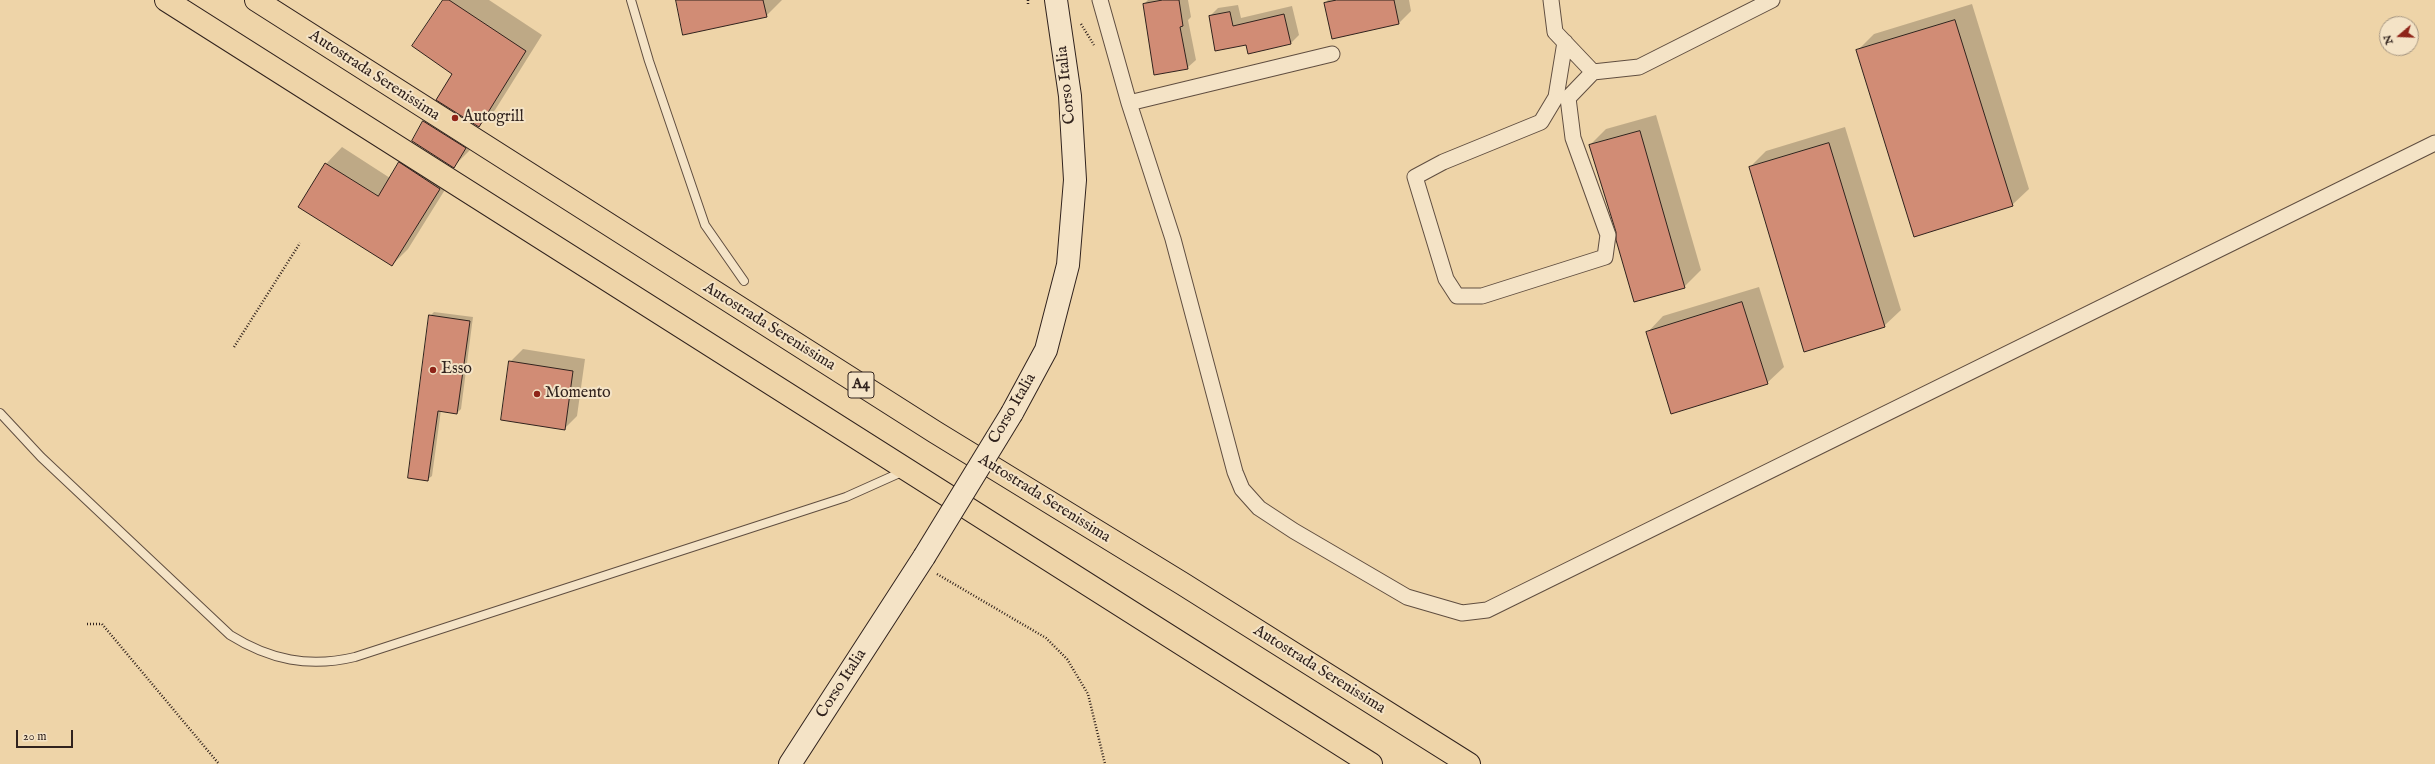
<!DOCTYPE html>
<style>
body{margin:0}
#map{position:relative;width:2435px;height:764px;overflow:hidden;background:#eed4a8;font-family:"IM FELL English",serif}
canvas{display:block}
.north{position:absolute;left:2379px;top:16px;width:40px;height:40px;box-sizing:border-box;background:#f4e3c6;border:1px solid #a69682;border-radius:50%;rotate:251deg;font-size:11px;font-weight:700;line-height:16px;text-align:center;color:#30221d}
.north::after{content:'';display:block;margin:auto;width:14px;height:18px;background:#8f2418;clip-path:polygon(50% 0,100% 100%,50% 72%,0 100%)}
.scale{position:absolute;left:16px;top:730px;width:57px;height:18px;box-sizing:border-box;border:2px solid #30221d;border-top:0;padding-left:5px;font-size:12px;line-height:14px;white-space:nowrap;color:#30221d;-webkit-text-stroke:3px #f4e3c6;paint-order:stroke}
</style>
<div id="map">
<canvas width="2435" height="764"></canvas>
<div class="north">N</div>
<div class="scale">20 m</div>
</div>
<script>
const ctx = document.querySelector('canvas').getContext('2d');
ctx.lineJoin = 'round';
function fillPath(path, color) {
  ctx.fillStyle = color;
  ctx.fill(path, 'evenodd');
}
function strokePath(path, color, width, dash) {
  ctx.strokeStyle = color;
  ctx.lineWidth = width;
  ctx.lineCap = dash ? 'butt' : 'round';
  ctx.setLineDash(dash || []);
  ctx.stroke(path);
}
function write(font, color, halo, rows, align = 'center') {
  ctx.font = font + ' "IM FELL English",serif';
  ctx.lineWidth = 4;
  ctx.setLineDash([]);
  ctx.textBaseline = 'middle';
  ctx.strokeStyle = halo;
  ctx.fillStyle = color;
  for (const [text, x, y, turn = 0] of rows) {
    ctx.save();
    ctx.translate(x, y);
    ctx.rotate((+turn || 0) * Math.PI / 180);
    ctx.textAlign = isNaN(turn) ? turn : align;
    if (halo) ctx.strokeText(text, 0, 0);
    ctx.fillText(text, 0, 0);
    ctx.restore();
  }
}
const shadow = new Path2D(`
 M445,0H489L542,35L495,110L479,126L454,73Z
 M677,0H782L766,16Z
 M1148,0H1188L1191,17L1188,20L1196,60L1187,68L1144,4Z
 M1328,0H1409L1411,11L1399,23L1325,3Z
 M1972,4L2029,189L2012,205L1858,50L1874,34Z
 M1238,5L1241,18L1292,6L1299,35L1291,43L1246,44L1210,16L1218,8Z
 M440,106L481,132L470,150L454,166L424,122Z
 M1656,115L1701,270L1684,287L1617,232L1590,145L1606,129Z
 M1845,127L1901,310L1884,326L1750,167L1766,151Z
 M342,147L390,178L399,163L416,147L456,172L408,249L392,265L299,206L326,164Z
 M1759,287L1784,367L1767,383L1647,333L1663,316Z
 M434,312L473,317L461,409L457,413L441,410L432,476L428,479L430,316Z
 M523,349L585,359L577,416L564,429L510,362Z`);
const building = new Path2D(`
 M443,0H449L526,51L479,127L436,100L452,74L412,46Z
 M676,0H763L767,17L683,35Z
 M1163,0H1179L1183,26L1180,27L1188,69L1154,75L1143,4Z
 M1337,0H1394L1399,24L1332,39L1324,3Z
 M1230,12L1233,26L1284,14L1291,44L1248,54L1246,45L1215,51L1209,16Z
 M1955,20L2013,206L1914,237L1856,50Z
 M423,121L466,148L454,168L412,141Z
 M1640,131L1685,288L1634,302L1616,240V232L1589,145Z
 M1829,143L1885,327L1804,352L1749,167Z
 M399,162L440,189L392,266L298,207L325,163L378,196Z
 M1742,302L1768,384L1671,414L1646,332Z
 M429,315L470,321L457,414L438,411L428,481L408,478Z
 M509,361L573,371L565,430L501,420Z`);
const path = new Path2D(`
 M1028,0V4
 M1081,24L1094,45
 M234,347L300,243
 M937,574L1046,638L1067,659L1088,694L1105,764
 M87,624H102L219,764`);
const lane = new Path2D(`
 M631,0L649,61L705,225L744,281
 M0,413L41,457L230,635C270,660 309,668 355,657L846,497L904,471`);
const street = new Path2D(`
 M1100,0L1129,103L1173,239L1235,472L1242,489L1259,508L1294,531L1407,597L1462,613L1487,610L2435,143
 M1551,0L1555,32L1593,72L1639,67L1772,0
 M1565,42L1556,97L1541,122L1443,162L1415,177L1446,279L1457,296H1482L1605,257L1608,235L1573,138L1568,98L1593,72
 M1129,103L1332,54`);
const secondary = new Path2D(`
 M1012,413L1046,350L1068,265L1075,180L1070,96L1056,0
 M790,764L924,557`);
const highway = new Path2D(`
 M166,0L1371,764
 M256,0L935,432L1183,584L1469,764`);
const secondaryBridge = new Path2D(`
 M924,557L1012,413`);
const markers = [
 [455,118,4,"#8f2418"],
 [433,370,4,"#8f2418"],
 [537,394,4,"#8f2418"]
];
const shields = [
 [861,385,26]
];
const shieldNames = [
 ["A4",861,385]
];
const streetNames = [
 ["Autostrada Serenissima",374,76,33],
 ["Corso Italia",1067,85,-96],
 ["Autostrada Serenissima",769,327,32],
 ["Corso Italia",1013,409,-60],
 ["Autostrada Serenissima",1044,499,32],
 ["Autostrada Serenissima",1319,670,32],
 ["Corso Italia",842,684,-57]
];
const poiNames = [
 ["Autogrill",463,118],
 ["Esso",441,370],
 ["Momento",545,394]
];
fillPath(shadow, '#0003');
fillPath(building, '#d18c75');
strokePath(building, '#30221d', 1);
strokePath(lane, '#604e40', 10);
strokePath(street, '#604e40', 17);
strokePath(secondary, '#30221d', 24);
strokePath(highway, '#30221d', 24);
strokePath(path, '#30221d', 2.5, [1, 2]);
strokePath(lane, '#f4e3c6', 8);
strokePath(street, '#f4e3c6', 15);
strokePath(secondary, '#f4e3c6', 22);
strokePath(highway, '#eed4a8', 22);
strokePath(secondaryBridge, '#30221d', 24, []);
strokePath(secondaryBridge, '#f4e3c6', 22);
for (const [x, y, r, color] of markers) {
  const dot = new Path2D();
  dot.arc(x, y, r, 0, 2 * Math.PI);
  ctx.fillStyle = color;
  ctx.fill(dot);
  strokePath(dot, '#f4e3c6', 1.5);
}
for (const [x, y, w] of shields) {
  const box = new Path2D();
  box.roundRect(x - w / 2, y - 13, w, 26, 3);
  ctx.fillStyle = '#f4e3c6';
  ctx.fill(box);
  strokePath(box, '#30221d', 1);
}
write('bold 15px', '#30221d', null, shieldNames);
write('16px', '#30221d', '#f4e3c6', streetNames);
write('16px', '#30221d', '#f4e3c6', poiNames, 'left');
</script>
